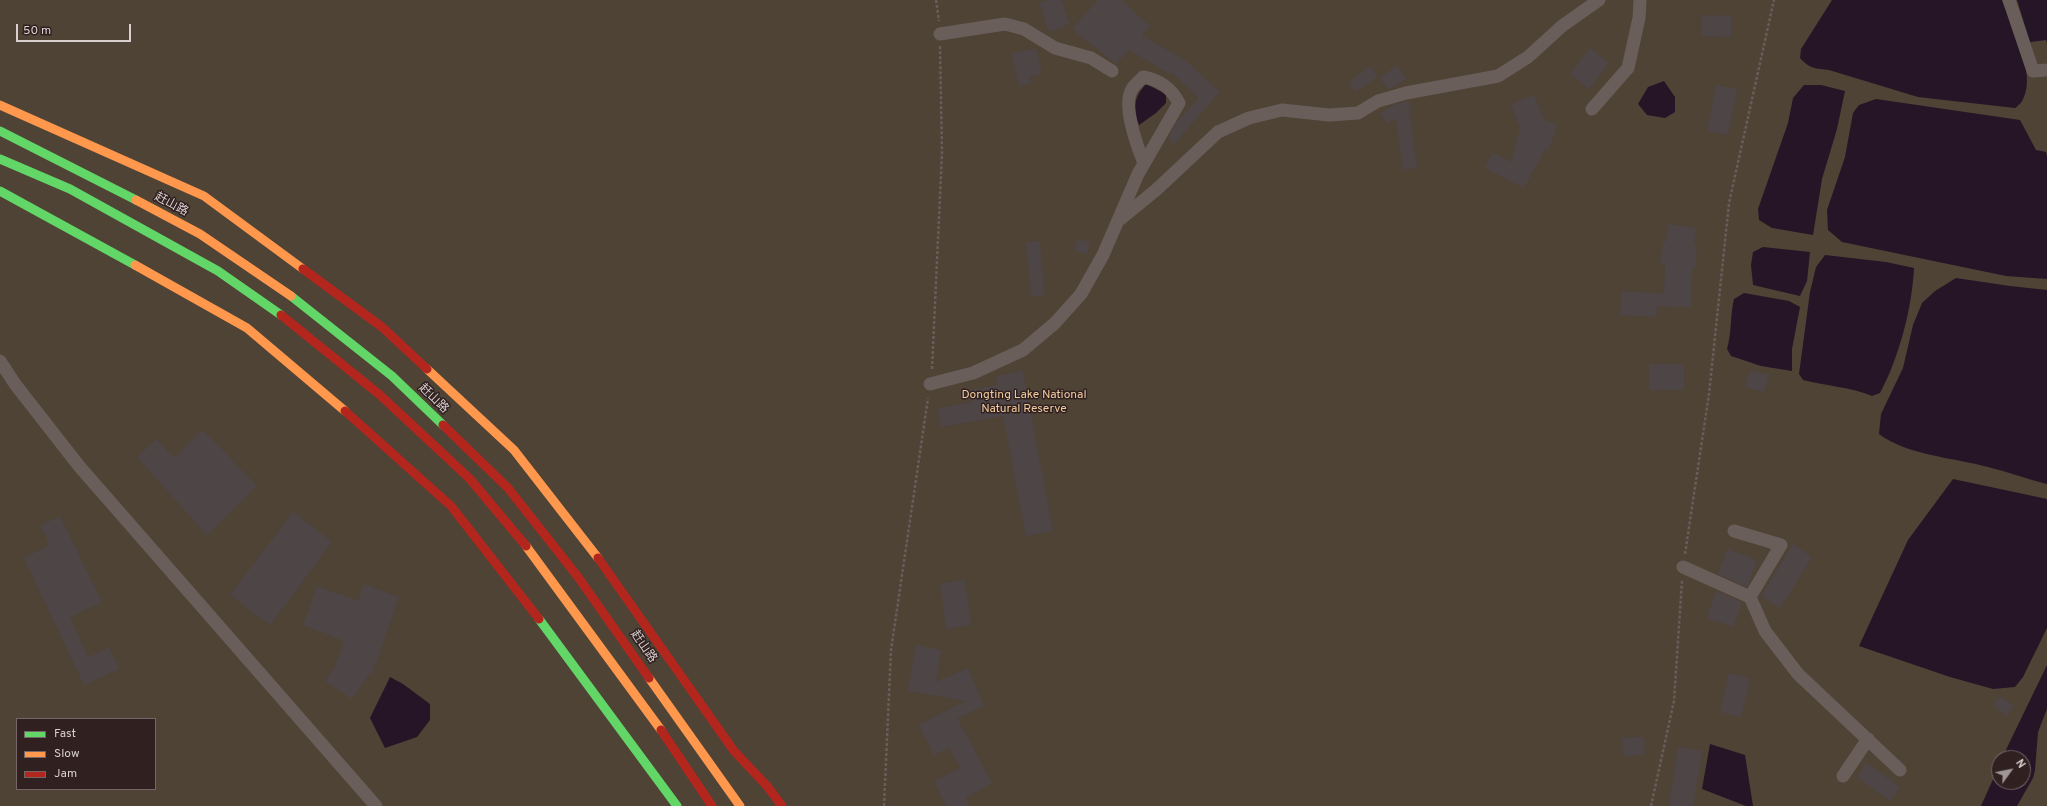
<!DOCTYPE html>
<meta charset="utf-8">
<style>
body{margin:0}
#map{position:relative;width:2047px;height:806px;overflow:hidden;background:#362d2e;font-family:Overpass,sans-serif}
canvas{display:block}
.legend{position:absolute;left:16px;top:718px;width:140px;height:72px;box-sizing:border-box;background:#302020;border:1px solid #746666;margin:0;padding:5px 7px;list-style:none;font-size:12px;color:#dacfcf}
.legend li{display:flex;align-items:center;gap:8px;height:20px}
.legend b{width:20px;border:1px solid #746666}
.north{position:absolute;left:1991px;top:750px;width:40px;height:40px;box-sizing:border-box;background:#302020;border:1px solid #746666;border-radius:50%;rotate:57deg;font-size:11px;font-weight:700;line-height:16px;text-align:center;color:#dacfcf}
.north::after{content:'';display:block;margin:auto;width:14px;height:18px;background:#a19697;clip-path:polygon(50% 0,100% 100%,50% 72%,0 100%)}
.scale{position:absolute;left:16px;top:24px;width:115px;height:18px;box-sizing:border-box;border:2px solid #dacfcf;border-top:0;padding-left:5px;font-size:12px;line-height:14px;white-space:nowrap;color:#dacfcf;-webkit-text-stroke:3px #302020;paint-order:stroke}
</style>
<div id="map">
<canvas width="2047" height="806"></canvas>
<ul class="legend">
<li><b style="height:5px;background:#63d668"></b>Fast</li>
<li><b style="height:5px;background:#ff974d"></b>Slow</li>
<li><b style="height:5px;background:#b3261e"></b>Jam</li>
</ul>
<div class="north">N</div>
<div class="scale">50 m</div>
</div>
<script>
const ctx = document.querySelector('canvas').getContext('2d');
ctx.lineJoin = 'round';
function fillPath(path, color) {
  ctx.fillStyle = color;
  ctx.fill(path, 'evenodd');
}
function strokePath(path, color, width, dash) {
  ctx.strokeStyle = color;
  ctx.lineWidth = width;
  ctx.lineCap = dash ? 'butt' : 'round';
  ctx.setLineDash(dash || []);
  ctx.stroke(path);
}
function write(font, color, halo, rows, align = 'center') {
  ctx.font = font + ' Overpass,"Noto Sans SC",sans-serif';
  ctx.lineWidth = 3;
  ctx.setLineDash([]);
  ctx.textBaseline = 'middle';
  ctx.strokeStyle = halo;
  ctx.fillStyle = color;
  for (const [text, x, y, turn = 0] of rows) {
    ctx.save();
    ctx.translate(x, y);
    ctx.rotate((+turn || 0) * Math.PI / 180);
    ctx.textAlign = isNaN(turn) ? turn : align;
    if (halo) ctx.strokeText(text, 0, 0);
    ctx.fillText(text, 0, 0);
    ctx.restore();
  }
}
const green = new Path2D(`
 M0,0H2047V806H0ZM17,719H155V789H17ZM1999,758H2023V782H1999Z`);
const water = new Path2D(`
 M1832,0H2002C2011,25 2037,73 2023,99C2022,102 2018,106 2015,108L1918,97L1829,70C1817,69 1808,68 1800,58L1801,49Z
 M2017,0H2047V43L2046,40L2030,42Z
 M1664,81L1675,97V112L1665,118L1647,115L1638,104L1648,87Z
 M1146,84L1166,94V103L1156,113L1139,125C1133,109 1133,98 1146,84Z
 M1804,85H1821L1845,91L1837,129L1822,179L1813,235L1772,228L1759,220L1758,209L1788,123L1793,98Z
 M1876,99L2020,120L2036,150L2046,152L2047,156V279L2006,276L1842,242L1828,230L1827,210L1845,157L1853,113L1859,105Z
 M1763,247L1810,252L1807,281L1800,296L1753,285L1751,265L1753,252Z
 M1825,255L1886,262L1914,268C1912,308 1899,358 1880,393L1872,396C1851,387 1826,386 1803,380L1799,374L1810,292L1816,267Z
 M1956,278L2010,286L2047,290V484C2027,479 2008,472 1988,467C1955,458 1906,455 1879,434L1881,414L1903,368L1913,325L1922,303L1935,291Z
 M1744,293L1789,301L1800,307L1792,349V371L1761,366L1731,356L1727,349C1732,332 1730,315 1734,299Z
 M1953,479L2047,499V628L2023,677L2015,687L1993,689L1950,677L1859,646L1908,540Z
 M2047,665V709L2038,732L2035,770L2033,778L2017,806H1981L1999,766V782H2023V758H2002Z
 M390,677L403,684L430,704V720L417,737L385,748L370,718Z
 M1710,744L1745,755L1753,806H1746L1702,789Z`);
const building = new Path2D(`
 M1046,0H1061L1070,24L1049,32L1039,3Z
 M1098,0H1121L1150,26L1142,35L1187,62L1220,92L1174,144L1168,138L1176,123L1199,98L1171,72L1170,74L1129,50L1116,64L1072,29Z
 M1702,15L1731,16V37L1702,36Z
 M1036,48L1042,74L1029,77L1031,83L1019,86L1011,54Z
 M1590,48L1609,63L1589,89L1570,74Z
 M1397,65L1406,79L1388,90L1380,78Z
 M1370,66L1378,76L1356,92L1349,82Z
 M1716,85L1737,89L1728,135L1707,131Z
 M1534,95L1544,120L1557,124L1549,150L1545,149L1524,188L1485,168L1493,153L1511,162L1520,128L1511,104Z
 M1408,101L1412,107L1409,109L1417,168L1403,170L1396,118L1387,124L1380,113L1394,105Z
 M1668,224L1696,228L1694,245H1697L1695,268H1692L1691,307L1657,306L1656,317L1620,315L1622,291L1664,294L1665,265L1660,264L1663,242H1666Z
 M1077,239L1090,242L1087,254L1074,251Z
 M1040,241L1044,295L1031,296L1026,242Z
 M1649,364H1684V390H1649Z
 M1750,370L1769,375L1764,392L1745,387Z
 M1023,371L1053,531L1026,536L1003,416L941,427L938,408L972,402L970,390L998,385L996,376Z
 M203,430L257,486L207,535L137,457L157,439L174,458Z
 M293,512L332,542L270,625L230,595Z
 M60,516L102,602L70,617L88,657L109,647L119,669L84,685L24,558L50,545L40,526Z
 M1793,544L1812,557L1780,608L1761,596Z
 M1727,549L1757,560L1747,587L1718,574Z
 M965,580L971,625L946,629L940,583Z
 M364,584L399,597L372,674L370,673L352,699L325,681L334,668L344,641L303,625L317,586L358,601Z
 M1716,591L1742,602L1733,627L1707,618Z
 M916,645L941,650L936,682L968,668L984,706L957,718L992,783L966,798L969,806H946L934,781L961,768L949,748L934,755L919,725L965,701L908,691Z
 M1729,673L1750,678L1741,717L1720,712Z
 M2000,696L2014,706L2006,716L1993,705Z
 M1644,737L1645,755L1623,756L1622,738Z
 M1678,747L1702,751L1693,806H1669Z
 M1866,763L1900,787L1890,801L1857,777Z`);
const path = new Path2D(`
 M936,0L939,21
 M932,369L942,153L940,46
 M1685,554L1709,394L1729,203L1774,0
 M884,806L891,650L928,398
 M1651,806L1674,701L1682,581`);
const street = new Path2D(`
 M2009,0L2033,71L2047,70
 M940,34L1005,24L1024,29L1055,48L1091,58L1112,71
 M1592,109L1628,68L1639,18L1640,0
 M1118,221L1156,190L1218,132L1249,118L1282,110L1329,115L1358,113L1378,101L1406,93L1498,76L1528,57L1562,26L1599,0
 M0,361L15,384L79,466L376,806
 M930,384L973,373L1023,350L1055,323L1081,294L1103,255L1138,174L1179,103C1171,88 1160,80 1143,77C1140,81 1135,84 1132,89C1122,105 1137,146 1144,163
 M1734,531L1781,545L1750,597
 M1683,567L1750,597L1765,631L1798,674L1900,770
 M1843,776L1868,739`);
const fast = new Path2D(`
 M0,131L136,200
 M0,159L70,189L218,271L281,315
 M0,191L135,265
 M291,296L392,376L443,425
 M539,619L677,806`);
const slow = new Path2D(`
 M0,105L204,196L303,269
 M136,200L200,234L291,296
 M135,265L247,328L345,411
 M427,369L514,450L598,558
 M526,546L661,730
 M649,678L740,806`);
const jam = new Path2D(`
 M303,269L382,327L427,369
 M281,315L380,395L470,479L526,546
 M345,411L451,506L539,619
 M443,425L508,488L578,577L649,678
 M598,558L734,751L767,786L782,806
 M661,730L712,806`);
const streetNames = [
 ["赶山路",171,205,28],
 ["赶山路",433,399,44],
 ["赶山路",643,647,55]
];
const parkNames = [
 ["Dongting Lake National",1024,396],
 ["Natural Reserve",1024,410]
];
fillPath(green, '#4f4336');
fillPath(water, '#251526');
fillPath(building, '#4e4547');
strokePath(path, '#675e5c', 2.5, [3, 2]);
strokePath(street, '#695e5a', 13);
strokePath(fast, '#63d668', 9);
strokePath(slow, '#ff974d', 9);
strokePath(jam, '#b3261e', 9);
write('12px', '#dacfcf', '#302020', streetNames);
write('12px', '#f0cb9f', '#302020', parkNames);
</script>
